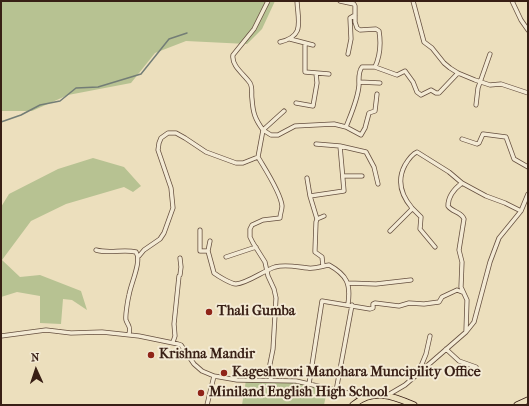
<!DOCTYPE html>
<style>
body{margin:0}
#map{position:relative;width:529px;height:406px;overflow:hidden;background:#ecdfbd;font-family:"IM FELL French Canon",serif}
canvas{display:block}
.frame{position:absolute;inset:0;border:2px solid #381f15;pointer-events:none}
.north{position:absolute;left:16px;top:350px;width:40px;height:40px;-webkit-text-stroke:3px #f3ead4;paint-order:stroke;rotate:357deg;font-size:11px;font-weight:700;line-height:16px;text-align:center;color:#381f15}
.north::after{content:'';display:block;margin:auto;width:14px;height:18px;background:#381f15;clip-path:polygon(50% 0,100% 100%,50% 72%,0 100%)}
</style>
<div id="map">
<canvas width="529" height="406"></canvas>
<div class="frame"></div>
<div class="north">N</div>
</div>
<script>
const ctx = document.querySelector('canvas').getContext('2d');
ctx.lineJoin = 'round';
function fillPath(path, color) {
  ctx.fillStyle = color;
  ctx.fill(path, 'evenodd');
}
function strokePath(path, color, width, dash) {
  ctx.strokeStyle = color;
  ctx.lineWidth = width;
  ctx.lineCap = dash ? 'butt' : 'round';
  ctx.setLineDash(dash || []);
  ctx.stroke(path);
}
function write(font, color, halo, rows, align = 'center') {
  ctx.font = font + ' "IM FELL French Canon",serif';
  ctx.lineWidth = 4;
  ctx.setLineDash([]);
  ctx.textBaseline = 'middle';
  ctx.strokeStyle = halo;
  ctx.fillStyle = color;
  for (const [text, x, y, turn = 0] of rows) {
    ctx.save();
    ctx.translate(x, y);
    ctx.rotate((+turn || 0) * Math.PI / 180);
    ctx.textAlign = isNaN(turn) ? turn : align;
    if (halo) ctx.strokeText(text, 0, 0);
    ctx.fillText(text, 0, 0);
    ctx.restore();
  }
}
const green = new Path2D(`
 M1,1H275L262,29L247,44L186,41L155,53L131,83L68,95L32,111H1Z
 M93,158L124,167L141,186L133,192L124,187L66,204L31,221L2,260L20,277L40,275L81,291L87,310L72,300L63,299L61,324L40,323V296L17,292L1,297V207L9,194L58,169Z
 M246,380L306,384L327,390L324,405H242Z`);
const stream = new Path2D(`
 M1,122L21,115L40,105L60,101L76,88L98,87L141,74L169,39L187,33`);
const minor = new Path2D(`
 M340,1L354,4L355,6V22L357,28L360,30L376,29L379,31C381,43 380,56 375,67
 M413,1L424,42L432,48L444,63L450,68L458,73L475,80L490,85L501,84L528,93
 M512,1L521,20L528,30
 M290,39L313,45
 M280,42C305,36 298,22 297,1
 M305,43V72L329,74
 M348,54L351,39L350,18L355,15
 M359,82L380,83
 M296,103L313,106L317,83L316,73
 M476,105L478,88L490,54
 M284,111L263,130L271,135H278L295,126L334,124L346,127L361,135L365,128L369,113L375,111L377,94
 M346,127C351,114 358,99 359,85C359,79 358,72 362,67H375L397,75L405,71L413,82L417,92L421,95L431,90L436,93H439L458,73
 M462,139L477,144L479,143L483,134L506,137L514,159L528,167
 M316,144L340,146L366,152L374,167L378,184
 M258,157C265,169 281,193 282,206C282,210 280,214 280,218L263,220L252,225L250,229V237L253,243L265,262L268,276L274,289L276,298L273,349L270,364L271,380
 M343,176H362
 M307,178L310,196L317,219
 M310,196L344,191L340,146
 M200,230V251H208L214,273C218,276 231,284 236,284C248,283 263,271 275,267C286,264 297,267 308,268C315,269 322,266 329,265C347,275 351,284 348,304
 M390,231L412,209
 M435,247L420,229L421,217C418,214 415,211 412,208C401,195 397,180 405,165C408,160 412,154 417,152L449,172L462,183
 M96,250C109,254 123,249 136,252C142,261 131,283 129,295C128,299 125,316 126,320C128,326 131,326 129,334
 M208,251L210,241
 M139,256L144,250L160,239L164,233L173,208L171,188L158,150L159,143L161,138L168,133H176L185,138L206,152L236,163H243L258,157L263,130C255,119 253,113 252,99C251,94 253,88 250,83C245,75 231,66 233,55L254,29L268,1
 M226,257L256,247
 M323,266L322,257L315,252V250L316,222L317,219L324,216
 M180,275L181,267L180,258
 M348,283L376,284L411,280
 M466,331L467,300L461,287L462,262L459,250L464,219C462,212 452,212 448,206C448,196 454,189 462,183L486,196L505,203L521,211
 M1,336L46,330L71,333L102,332L139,336L178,344L181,345L194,364L202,371L214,376L237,380L296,381L365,397
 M173,342L175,336L174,324L179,276
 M446,349L459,361L476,367
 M419,371L426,354L430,336
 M309,384L322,301L370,309L373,308V304L375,303L399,306L409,303L424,304L439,302L442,297L457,290L462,292
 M336,391L352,305
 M388,395L405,385L466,332L474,322L490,262L499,238L521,211L528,194
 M207,405L214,376`);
const primary = new Path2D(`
 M353,405C374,388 393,396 414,405
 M517,405L528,400`);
const markers = [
 [209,312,4,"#8f2418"],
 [151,355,4,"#8f2418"],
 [224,373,4,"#8f2418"],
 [201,393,4,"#8f2418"]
];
const poiNames = [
 ["Thali Gumba",217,312],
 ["Krishna Mandir",159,355],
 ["Kageshwori Manohara Muncipility Office",232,373],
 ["Miniland English High School",209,393]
];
fillPath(green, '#b7c292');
strokePath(stream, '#737d76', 1.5);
strokePath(minor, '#654f3f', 5);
strokePath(primary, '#381f15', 7);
strokePath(minor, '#f3ead4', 3.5);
strokePath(primary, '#ecdfbd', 5.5);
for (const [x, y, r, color] of markers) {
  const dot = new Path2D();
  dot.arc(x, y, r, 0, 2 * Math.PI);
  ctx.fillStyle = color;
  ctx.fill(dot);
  strokePath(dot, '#f3ead4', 1.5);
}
write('bold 14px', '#381f15', '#f3ead4', poiNames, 'left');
</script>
